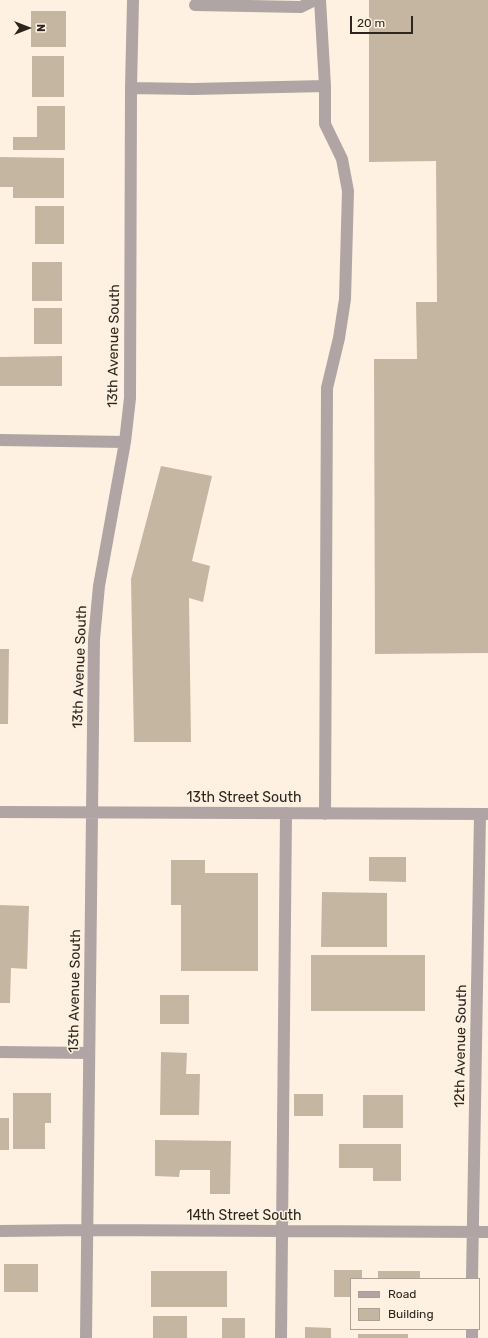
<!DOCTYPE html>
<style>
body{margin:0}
#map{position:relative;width:488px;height:1338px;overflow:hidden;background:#fef1e1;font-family:Rubik,sans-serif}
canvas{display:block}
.legend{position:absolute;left:350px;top:1278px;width:130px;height:52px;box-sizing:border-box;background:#fef1e1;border:1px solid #aaa093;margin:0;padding:5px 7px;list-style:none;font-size:12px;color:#2c261f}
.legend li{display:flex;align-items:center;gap:8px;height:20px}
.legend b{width:20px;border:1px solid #aaa093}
.north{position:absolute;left:8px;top:8px;width:40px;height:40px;-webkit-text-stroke:3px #fef1e1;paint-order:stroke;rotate:90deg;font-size:11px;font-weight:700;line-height:16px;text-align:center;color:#2c261f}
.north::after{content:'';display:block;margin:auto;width:14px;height:18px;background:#2c261f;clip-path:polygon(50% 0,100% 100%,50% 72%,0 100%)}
.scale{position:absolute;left:350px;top:16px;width:63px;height:18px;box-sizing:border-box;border:2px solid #2c261f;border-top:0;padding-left:5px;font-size:12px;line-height:14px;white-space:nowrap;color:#2c261f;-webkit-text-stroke:3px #fef1e1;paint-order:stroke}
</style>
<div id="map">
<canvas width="488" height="1338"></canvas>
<ul class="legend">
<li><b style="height:5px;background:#b0a4a4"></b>Road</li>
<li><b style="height:11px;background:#c5b6a2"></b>Building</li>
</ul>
<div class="north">N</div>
<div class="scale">20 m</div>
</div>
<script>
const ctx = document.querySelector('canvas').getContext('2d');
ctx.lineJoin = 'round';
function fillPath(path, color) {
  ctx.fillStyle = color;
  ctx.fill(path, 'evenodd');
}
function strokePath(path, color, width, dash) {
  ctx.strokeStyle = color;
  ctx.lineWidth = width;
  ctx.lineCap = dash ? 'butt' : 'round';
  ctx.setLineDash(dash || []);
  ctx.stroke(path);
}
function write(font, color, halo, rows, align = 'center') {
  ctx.font = font + ' Rubik,sans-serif';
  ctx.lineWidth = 3;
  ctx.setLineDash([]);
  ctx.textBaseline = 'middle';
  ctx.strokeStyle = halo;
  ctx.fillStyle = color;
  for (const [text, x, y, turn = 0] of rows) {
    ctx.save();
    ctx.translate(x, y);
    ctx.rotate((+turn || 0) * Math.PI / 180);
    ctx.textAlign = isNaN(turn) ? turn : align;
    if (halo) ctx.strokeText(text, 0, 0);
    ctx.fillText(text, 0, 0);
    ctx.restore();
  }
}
const building = new Path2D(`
 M369,0H488V653L375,654L374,359H417L416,302H437L436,161L369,162Z
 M31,11H66V47H31Z
 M32,56H64V97H32Z
 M37,106H65V150H13V137H37Z
 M0,157L64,158V198H13V187H0Z
 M35,206H64V244H35Z
 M32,262H62V301H32Z
 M34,308H62V344H34Z
 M62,356V386H0V357Z
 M161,466L212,476L192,561L210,566L203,602L189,598L191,742H134L131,579Z
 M0,649H9L8,724H0Z
 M369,857H406V882L369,881Z
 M171,860H205V873H258V971H181V905H171Z
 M322,892L387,893V947H321Z
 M0,905L29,906L27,969L11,968L10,1003H0Z
 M311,955H425V1011H311Z
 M160,995H189V1024H160Z
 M161,1052L187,1053L186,1074H200L199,1115H160Z
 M13,1093H51V1123H45V1149H13Z
 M294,1094H323V1116H294Z
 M363,1095H403V1128H363Z
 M0,1118H9V1150H0Z
 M155,1140L231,1141L230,1194H210V1170H180L179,1177L155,1176Z
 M339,1144H401V1181H373V1168H339Z
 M4,1264H38V1292H4Z
 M334,1270H362V1279H351V1297H334Z
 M151,1271H227V1307H151Z
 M378,1271H420V1279H378Z
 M153,1316H187V1338H153Z
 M222,1318H245V1338H222Z
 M305,1327L331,1328V1338H305Z
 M358,1334H408V1338H358Z`);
const minor = new Path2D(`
 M320,0L325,86V124L342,159L348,191L345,299L339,338L327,388L325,814
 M195,5L301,7L315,0
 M131,88L193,89L325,86
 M0,440L125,442
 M0,812L488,814
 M0,1052L89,1053
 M0,1231L87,1230L488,1232
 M472,1279L480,814
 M86,1338L94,639L99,586L125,442L130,398L131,88L133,0
 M281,1338L286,813
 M472,1338V1329`);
const streetNames = [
 ["13th Avenue South",114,346,-89],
 ["13th Avenue South",80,667,-88],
 ["13th Street South",244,798],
 ["13th Avenue South",75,991,-89],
 ["12th Avenue South",461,1046,-89],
 ["14th Street South",244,1216]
];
fillPath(building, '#c5b6a2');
strokePath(minor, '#b0a4a4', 12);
write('14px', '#2c261f', '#fef1e1', streetNames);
</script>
